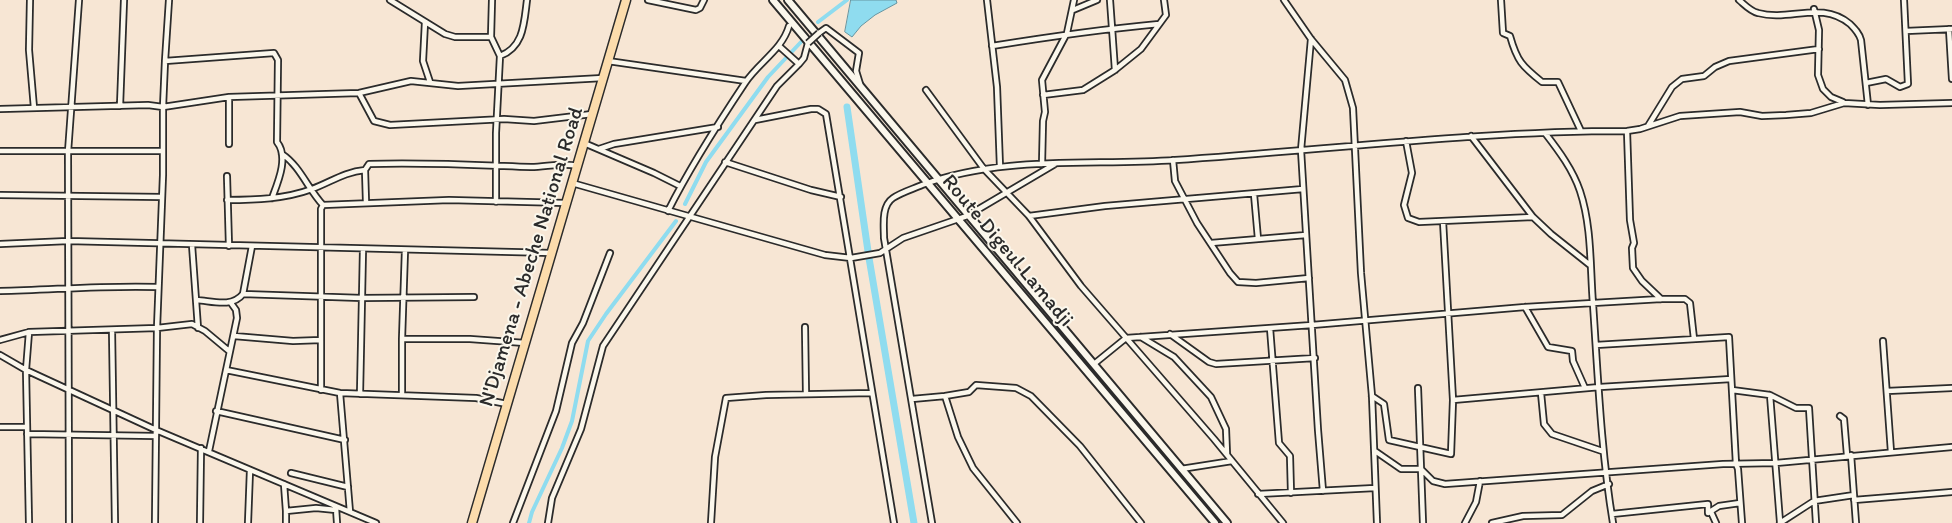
<!DOCTYPE html>
<style>
body{margin:0}
canvas{display:block;background:#f7e6d4}
</style>
<canvas width="1952" height="523"></canvas>
<script>
const ctx = document.querySelector('canvas').getContext('2d');
ctx.lineJoin = 'round';
function fillPath(path, color) {
  ctx.fillStyle = color;
  ctx.fill(path, 'evenodd');
}
function strokePath(path, color, width, dash) {
  ctx.strokeStyle = color;
  ctx.lineWidth = width;
  ctx.lineCap = dash ? 'butt' : 'round';
  ctx.setLineDash(dash || []);
  ctx.stroke(path);
}
function write(font, color, halo, rows, align = 'center') {
  ctx.font = font + ' Itim,sans-serif';
  ctx.lineWidth = 4;
  ctx.setLineDash([]);
  ctx.textBaseline = 'middle';
  ctx.strokeStyle = halo;
  ctx.fillStyle = color;
  for (const [text, x, y, turn = 0] of rows) {
    ctx.save();
    ctx.translate(x, y);
    ctx.rotate((+turn || 0) * Math.PI / 180);
    ctx.textAlign = isNaN(turn) ? turn : align;
    if (halo) ctx.strokeText(text, 0, 0);
    ctx.fillText(text, 0, 0);
    ctx.restore();
  }
}
const water = new Path2D(`
 M851,0H896L897,3L875,15L861,26L852,37L845,32Z`);
const canal = new Path2D(`
 M818,22L847,0
 M685,204L706,162L768,77L801,42
 M529,523L532,512L562,448L572,421L588,341L606,314L676,221`);
const river = new Path2D(`
 M847,107L869,258L914,523`);
const minor = new Path2D(`
 M30,0L29,50L34,108
 M390,0L445,34L455,37H491
 M492,0L491,37L500,56
 M648,0L696,10L700,8L704,0
 M987,0L997,87L1000,167
 M1110,0L1115,70
 M1284,0L1311,39L1345,80L1353,108L1361,273L1372,396L1377,523
 M1501,0L1503,33L1510,36C1517,61 1522,66 1542,82H1558L1581,131
 M1739,0C1745,5 1750,11 1758,13C1790,22 1821,0 1850,24C1855,29 1859,33 1861,40L1868,105
 M1814,9L1819,30L1818,75L1823,89L1831,97L1843,102
 M1073,10L1097,0
 M425,22L423,61L430,82
 M1949,29L1952,79
 M1906,31L1952,29
 M819,33L826,28L859,53L856,71L860,84
 M1311,39L1301,150L1318,430L1323,491
 M779,46L799,64
 M992,46C1048,37 1103,29 1159,24
 M165,61L169,0
 M608,61L746,81
 M1866,83L1886,79L1900,87L1908,84L1904,0
 M926,90L984,169L1029,216L1081,286L1214,439L1283,523
 M359,93L374,121L390,125L504,119L534,121L592,114
 M1043,95L1083,90L1115,70L1141,49L1166,15L1164,0
 M229,97V144
 M120,106L124,0
 M0,109L148,105L163,107L165,61L274,53L278,60L277,142C289,157 278,182 272,198
 M755,120L811,109H818L826,114L894,523
 M1648,126L1672,87L1682,79L1704,76L1715,67L1729,61L1819,49
 M1627,131L1630,220L1634,243L1632,248L1633,268L1642,281L1661,299
 M1545,133C1559,151 1573,170 1580,191C1592,227 1590,267 1593,304C1598,377 1601,451 1613,523
 M1471,136L1533,217L1551,234L1590,265
 M1406,141L1412,173L1404,205L1408,218L1419,222L1533,217
 M584,143L654,173L680,186
 M599,149L614,144L718,127
 M0,151H162
 M282,154C300,166 308,189 323,205
 M1173,160L1175,181L1197,223L1230,273L1238,282L1256,283L1309,278
 M725,162L811,190L841,197
 M1042,164L1043,121L1045,112L1042,80L1067,33L1074,0
 M227,176L229,246
 M572,183L825,255L851,258L880,253L903,238L967,216L1055,164
 M1254,194L1258,239
 M0,195L162,197
 M227,200C255,200 285,199 312,189C331,182 344,172 365,170
 M366,202L365,170L369,164C423,162 477,165 531,167C546,167 563,162 577,166
 M496,202V133L500,56C524,47 524,23 527,0
 M668,211C690,167 717,125 745,83C759,62 782,50 789,26
 M1029,216L1105,206L1303,189
 M1443,221L1453,400
 M1211,243L1306,235
 M0,244L68,241L552,253
 M192,245L198,328
 M405,250L402,339H470L525,343
 M0,291C53,290 105,285 158,287
 M243,294L362,298L474,297
 M197,300C212,301 232,308 243,294L252,246
 M1525,307L1548,347L1572,351L1573,361L1585,388
 M805,327L806,394
 M1270,328L1279,443L1290,456L1291,493
 M112,330L115,523
 M29,332L26,370L29,523
 M1170,334L1209,362L1216,364L1315,358
 M234,336L293,341L321,340
 M1141,337L1174,357L1211,397L1226,429L1227,454
 M0,340L29,332L157,328L192,324L205,331L229,351
 M1883,341L1891,452
 M1596,345L1729,337L1736,464L1738,469L1742,523
 M0,355L26,370L156,430L376,523
 M1094,364L1126,338L1312,325L1525,307L1661,299H1685L1690,303L1694,339
 M226,370L340,393L476,398L507,404
 M1418,388L1423,523
 M321,390V209L323,205L449,200L566,203
 M1732,390L1770,395L1780,522
 M1887,391L1952,388
 M340,393L350,512
 M1541,393L1544,424L1552,434L1602,451
 M360,394L363,249
 M402,395V339
 M1770,395L1796,408H1809L1816,523
 M945,396L969,392L976,385L1016,388L1031,396L1080,446L1141,523
 M1372,396L1384,404L1389,440L1451,454L1453,400L1600,387L1731,379
 M912,399L945,396L958,437L973,468L1017,523
 M216,411L345,440
 M1840,416L1844,419L1847,455
 M0,427H27
 M27,434L156,436
 M209,451L237,318L236,310L231,303
 M1375,451L1401,469H1421L1433,481L1445,484L1723,464L1776,463L1952,447
 M1851,455L1856,523
 M1181,469L1232,461
 M291,473L348,487
 M284,484L286,511L316,508L336,510
 M1258,494L1375,488
 M1854,500L1952,492
 M336,508L337,523
 M1711,512L1716,523
 M1612,514L1708,504V513L1719,506L1740,503
 M69,523L68,152L79,0
 M155,523L157,328L163,175V107L229,97L359,93L411,81L458,86L603,78
 M200,523L201,448
 M248,523L250,470
 M286,523V511
 M513,523L556,411L572,343L583,323L610,253
 M548,523L552,498L581,429L603,346L777,86L799,64L804,58L808,43
 M711,523L715,457L726,398L766,395L872,393
 M932,523L884,238C884,226 881,206 893,198C902,192 913,189 922,185C1002,155 1092,166 1175,160C1326,150 1476,131 1627,131L1640,129L1680,116L1740,112L1762,116L1786,115L1811,113L1844,103L1880,105L1952,103
 M1465,523L1476,502L1480,481
 M1492,523L1523,516L1562,515L1592,491L1609,484
 M1780,523L1814,501L1854,495`);
const secondary = new Path2D(`
 M773,0L1215,523
 M788,0L1227,523`);
const trunk = new Path2D(`
 M472,523L626,0`);
const minorBridge = new Path2D(`
 M808,43L819,33`);
const streetNames = [
 ["Route Digeul Lamadji",1007,251,50],
 ["N'Djamena - Abeche National Road",532,257,-73]
];
fillPath(water, '#8fdcef');
strokePath(water, '#6795a1', 1);
strokePath(canal, '#8fdcef', 4);
strokePath(river, '#8fdcef', 7);
strokePath(minor, '#2b2b2b', 8);
strokePath(secondary, '#2b2b2b', 10);
strokePath(trunk, '#2b2b2b', 11);
strokePath(minor, '#fbf7ec', 4.5);
strokePath(secondary, '#fbf7ec', 6);
strokePath(trunk, '#fcdcac', 8);
strokePath(minorBridge, '#2b2b2b', 8, []);
strokePath(minorBridge, '#fbf7ec', 4.5);
write('21px', '#2b2b2b', '#fbf7ec', streetNames);
</script>
